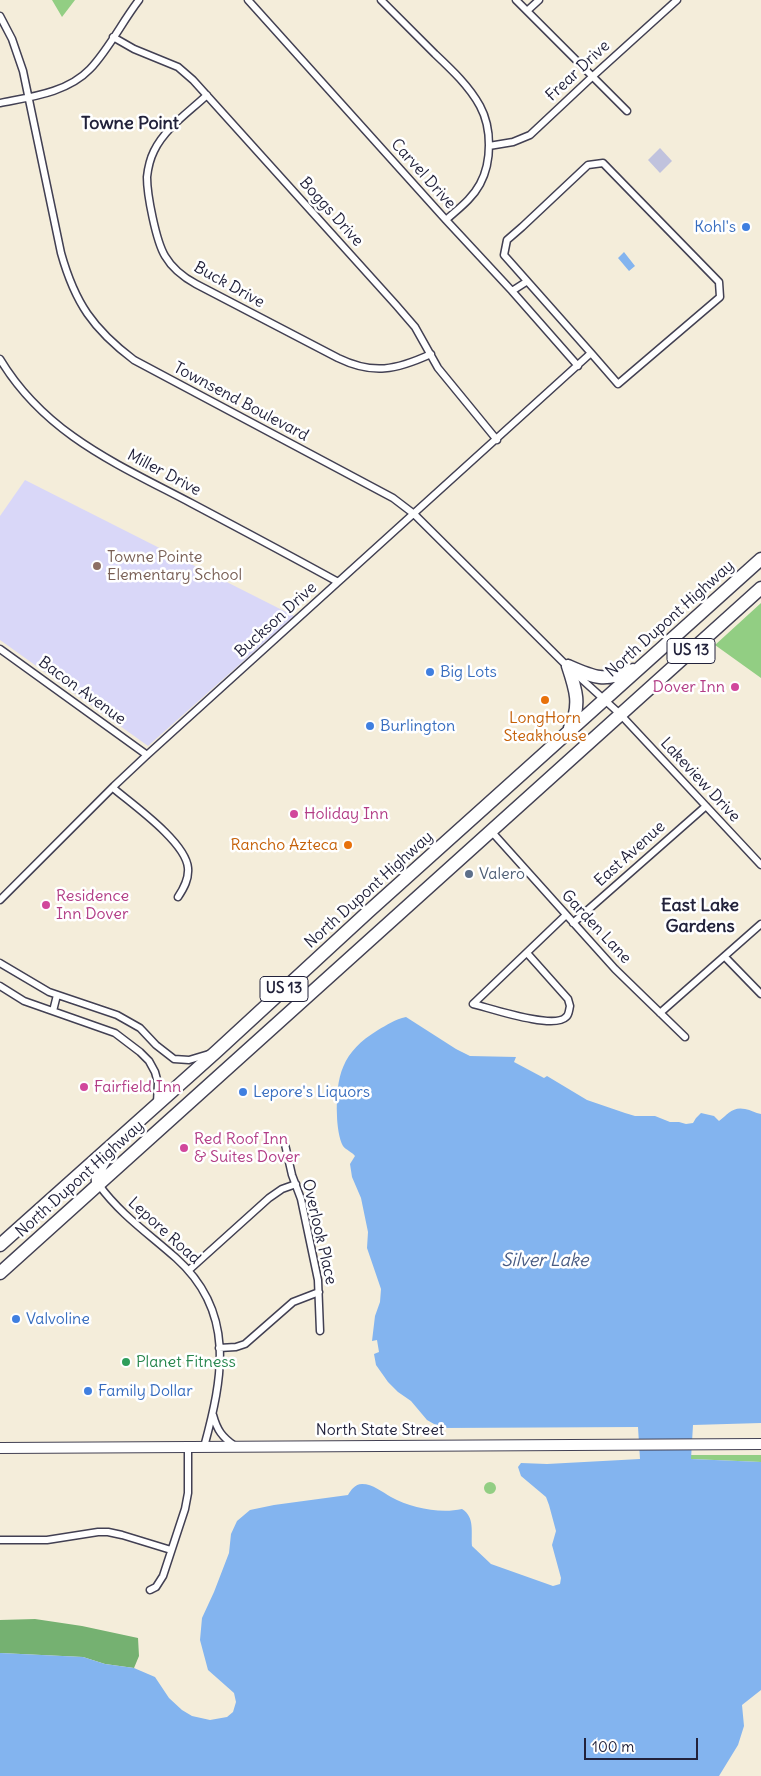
<!DOCTYPE html>
<style>
body{margin:0}
#map{position:relative;width:761px;height:1776px;overflow:hidden;background:#f4edda;font-family:Delius,sans-serif}
canvas{display:block}
.scale{position:absolute;left:584px;top:1738px;width:114px;height:22px;box-sizing:border-box;border:2px solid #22223b;border-top:0;padding-left:6px;font-size:15px;line-height:18px;white-space:nowrap;color:#22223b;-webkit-text-stroke:4px #fff;paint-order:stroke}
</style>
<div id="map">
<canvas width="761" height="1776"></canvas>
<div class="scale">100 m</div>
</div>
<script>
const ctx = document.querySelector('canvas').getContext('2d');
ctx.lineJoin = 'round';
function fillPath(path, color) {
  ctx.fillStyle = color;
  ctx.fill(path, 'evenodd');
}
function strokePath(path, color, width, dash) {
  ctx.strokeStyle = color;
  ctx.lineWidth = width;
  ctx.lineCap = dash ? 'butt' : 'round';
  ctx.setLineDash(dash || []);
  ctx.stroke(path);
}
function write(font, color, halo, rows, align = 'center') {
  ctx.font = font + ' Delius,sans-serif';
  ctx.lineWidth = 5;
  ctx.setLineDash([]);
  ctx.textBaseline = 'middle';
  ctx.strokeStyle = halo;
  ctx.fillStyle = color;
  for (const [text, x, y, turn = 0] of rows) {
    ctx.save();
    ctx.translate(x, y);
    ctx.rotate((+turn || 0) * Math.PI / 180);
    ctx.textAlign = isNaN(turn) ? turn : align;
    if (halo) ctx.strokeText(text, 0, 0);
    ctx.fillText(text, 0, 0);
    ctx.restore();
  }
}
const built = new Path2D(`
 M25,480L294,616L148,746L0,640V516Z`);
const industrial = new Path2D(`
 M660,148L672,161L660,173L648,160Z`);
const green = new Path2D(`
 M52,0H75L62,17Z
 M761,603V678L715,645Z
 M691,1455H761V1462L691,1459Z
 M484 1488a6 6 0 1 1 12 0a6 6 0 1 1-12 0Z`);
const forest = new Path2D(`
 M35,1619L82,1626L138,1638L139,1656L134,1668L105,1664L83,1657L0,1653V1620Z`);
const water = new Path2D(`
 M624,252L635,266L629,271L618,258Z
 M406,1017L456,1049L470,1056L516,1057L514,1062L544,1078L547,1076L587,1100L625,1113L635,1116H655L670,1122H679L686,1124L693,1123L696,1118L701,1113L714,1116L719,1121C727,1115 733,1106 745,1109C751,1110 755,1113 761,1114V1423L693,1425L691,1459L761,1462V1690L742,1705L744,1726L738,1745L719,1776H0V1653L83,1657L105,1664L134,1668L155,1677L169,1698L182,1710L192,1716L210,1720L227,1717L233,1712L236,1702L234,1693L208,1670L200,1640L202,1618L214,1592L229,1553L231,1534L237,1521L250,1510L274,1505L348,1495C351,1490 355,1484 362,1484C373,1484 382,1492 391,1497C411,1508 440,1514 462,1509C475,1517 471,1532 472,1546L491,1564L553,1586L560,1584L561,1578L552,1545L556,1531L549,1505L546,1497L521,1476L518,1467L521,1463L547,1464L640,1459L638,1427L441,1428L427,1420L411,1401L398,1392L388,1382L376,1365L374,1354L379,1352L377,1340L372,1341L375,1316L380,1302L381,1289L367,1248L368,1232L361,1198L352,1177L350,1164L355,1156C352,1152 346,1150 343,1146C339,1140 337,1123 337,1116C336,1075 342,1052 378,1030C387,1025 395,1019 406,1017Z`);
const street = new Path2D(`
 M248,0L446,220L512,291L578,366
 M381,0C399,18 417,36 435,54C452,70 469,86 480,106C492,128 492,162 480,184C472,199 458,209 446,220
 M516,0L627,111
 M527,11L539,0
 M0,16L12,39L23,71L61,253C75,303 93,329 134,360L393,498L414,514L568,667
 M113,37L134,49L178,67L193,80L396,305L415,327L438,368L497,440
 M207,95C189,112 165,128 154,151C150,159 148,168 147,177C147,195 156,241 165,256C172,268 183,277 196,284L338,358C373,375 396,370 431,354
 M0,103C30,97 67,93 90,69C109,49 122,22 139,0
 M489,146L513,142L530,135L593,76L677,0
 M512,291L526,282
 M0,359C45,434 117,464 191,503C240,529 289,555 338,582
 M0,649L147,755
 M576,674L620,714L761,865
 M113,788C132,804 186,842 188,868C189,879 184,888 178,897
 M491,831L615,969L685,1037
 M0,900L114,786L147,755L591,353L618,384L720,297L719,282L603,163L588,165L522,227L507,240L504,255L591,353
 M573,923L706,806
 M725,957L761,994
 M0,963L49,992L117,1015L140,1028L156,1045L174,1059L189,1060L209,1054
 M0,986L24,1001L115,1033L140,1052L149,1061L155,1072L158,1083L157,1103
 M473,1004C490,1008 554,1030 566,1017C569,1015 569,1010 570,1006L568,999L527,953
 M473,1004L566,915
 M53,1011L57,995
 M660,1013L761,924
 M284,1140L292,1175L301,1199L318,1280L320,1331
 M99,1185C120,1214 149,1234 176,1258C236,1312 223,1377 204,1447
 M189,1270L269,1198L282,1189L296,1184
 M219,1348L236,1347L245,1344L293,1302L319,1292
 M213,1415C217,1430 222,1437 235,1446
 M0,1540H47L98,1532H108L122,1535L171,1550
 M150,1590L156,1587L163,1576L185,1509L188,1493V1447`);
const primary = new Path2D(`
 M0,1448L761,1444`);
const highway = new Path2D(`
 M568,666C595,678 604,682 633,670
 M568,666C576,690 581,705 570,728
 M99,1185C94,1172 103,1163 109,1153
 M0,1245L217,1051L369,911L761,559
 M0,1273L761,588`);
const markers = [
 [746,227,5,"#3f7fe0"],
 [97,566,5,"#8d6e63"],
 [430,672,5,"#3f7fe0"],
 [735,687,5,"#d1479c"],
 [545,700,5,"#e8710a"],
 [370,726,5,"#3f7fe0"],
 [294,814,5,"#d1479c"],
 [348,845,5,"#e8710a"],
 [469,874,5,"#5c6f8a"],
 [46,905,5,"#d1479c"],
 [84,1087,5,"#d1479c"],
 [243,1092,5,"#3f7fe0"],
 [184,1148,5,"#d1479c"],
 [16,1319,5,"#3f7fe0"],
 [126,1362,5,"#2e9e5b"],
 [88,1391,5,"#3f7fe0"]
];
const shields = [
 [691,651,48],
 [284,989,48]
];
const shieldNames = [
 ["US 13",691,651],
 ["US 13",284,989]
];
const streetNames = [
 ["Frear Drive",578,71,-43],
 ["Carvel Drive",423,174,48],
 ["Boggs Drive",331,212,48],
 ["Buck Drive",229,285,29],
 ["Townsend Boulevard",241,402,28],
 ["Miller Drive",164,473,28],
 ["North Dupont Highway",670,619,-42],
 ["Buckson Drive",276,620,-42],
 ["Bacon Avenue",82,691,36],
 ["Lakeview Drive",700,780,47],
 ["East Avenue",630,854,-42],
 ["North Dupont Highway",369,890,-42],
 ["Garden Lane",596,927,47],
 ["North Dupont Highway",80,1179,-42],
 ["Lepore Road",164,1231,42],
 ["Overlook Place",319,1232,77],
 ["North State Street",380,1430]
];
const shopNames = [
 ["Kohl's",736,227,"right"],
 ["Big Lots",440,672],
 ["Burlington",380,726],
 ["Lepore's Liquors",253,1092],
 ["Valvoline",26,1319],
 ["Family Dollar",98,1391]
];
const educationNames = [
 ["Towne Pointe",107,557],
 ["Elementary School",107,575]
];
const hotelNames = [
 ["Dover Inn",725,687,"right"],
 ["Holiday Inn",304,814],
 ["Residence",56,896],
 ["Inn Dover",56,914],
 ["Fairfield Inn",94,1087],
 ["Red Roof Inn",194,1139],
 ["& Suites Dover",194,1157]
];
const foodNames = [
 ["LongHorn",545,718],
 ["Steakhouse",545,736],
 ["Rancho Azteca",338,845,"right"]
];
const serviceNames = [
 ["Valero",479,874]
];
const leisureNames = [
 ["Planet Fitness",136,1362]
];
const neighbourhoodNames = [
 ["Towne Point",130,124],
 ["East Lake",700,906],
 ["Gardens",700,927]
];
const waterNames = [
 ["Silver Lake",545,1261]
];
fillPath(built, '#d9d7f8');
fillPath(industrial, '#c0c2dd');
fillPath(green, '#92ce83');
fillPath(forest, '#75b171');
fillPath(water, '#83b4ef');
strokePath(street, '#424053', 9);
strokePath(primary, '#424053', 12);
strokePath(highway, '#424053', 15);
strokePath(street, '#fff', 6);
strokePath(primary, '#fff', 10);
strokePath(highway, '#fff', 12);
for (const [x, y, r, color] of markers) {
  const dot = new Path2D();
  dot.arc(x, y, r, 0, 2 * Math.PI);
  ctx.fillStyle = color;
  ctx.fill(dot);
  strokePath(dot, '#fff', 2);
}
for (const [x, y, w] of shields) {
  const box = new Path2D();
  box.roundRect(x - w / 2, y - 12.5, w, 25, 4);
  ctx.fillStyle = '#fff';
  ctx.fill(box);
  strokePath(box, '#22223b', 1);
}
write('bold 15px', '#22223b', null, shieldNames);
write('16px', '#22223b', '#fff', streetNames);
write('16px', '#366cbe', '#fff', shopNames, 'left');
write('16px', '#785e54', '#fff', educationNames, 'left');
write('16px', '#b23c85', '#fff', hotelNames, 'left');
write('16px', '#c56008', '#fff', foodNames);
write('16px', '#4e5e75', '#fff', serviceNames, 'left');
write('16px', '#27864d', '#fff', leisureNames, 'left');
write('bold 18px', '#22223b', '#fff', neighbourhoodNames);
write('italic 18px', '#495c83', '#fff', waterNames);
</script>
